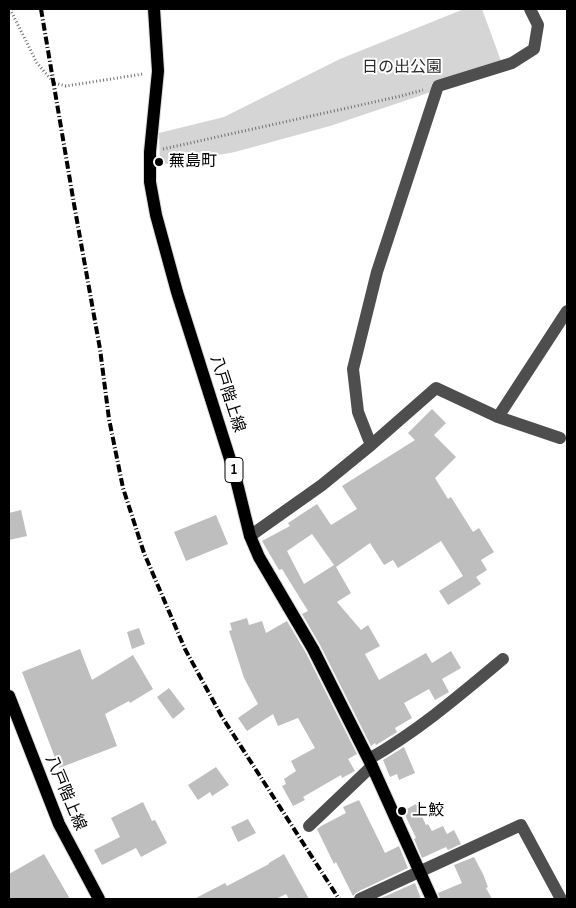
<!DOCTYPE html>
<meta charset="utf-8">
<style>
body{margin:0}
#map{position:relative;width:576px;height:908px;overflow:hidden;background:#fff;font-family:"Sofia Sans Condensed",sans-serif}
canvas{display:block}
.frame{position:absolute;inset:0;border:10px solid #000;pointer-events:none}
</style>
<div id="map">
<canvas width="576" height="908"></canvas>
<div class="frame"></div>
</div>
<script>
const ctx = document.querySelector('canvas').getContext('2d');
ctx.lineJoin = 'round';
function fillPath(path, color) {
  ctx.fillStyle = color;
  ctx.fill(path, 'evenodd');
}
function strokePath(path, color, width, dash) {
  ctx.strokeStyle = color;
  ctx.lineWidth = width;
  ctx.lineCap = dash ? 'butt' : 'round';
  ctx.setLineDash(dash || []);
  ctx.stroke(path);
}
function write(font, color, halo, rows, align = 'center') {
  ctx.font = font + ' "Sofia Sans Condensed","Noto Sans JP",sans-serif';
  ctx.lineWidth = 4;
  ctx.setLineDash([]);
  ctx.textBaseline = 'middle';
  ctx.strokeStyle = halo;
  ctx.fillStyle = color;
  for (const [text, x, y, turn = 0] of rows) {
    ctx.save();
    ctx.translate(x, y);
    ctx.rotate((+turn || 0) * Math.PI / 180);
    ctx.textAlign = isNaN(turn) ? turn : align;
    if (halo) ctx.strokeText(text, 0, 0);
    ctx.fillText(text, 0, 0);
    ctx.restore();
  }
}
const green = new Path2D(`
 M464,9H482L501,61L432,83L431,92L330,126L235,152L160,165L159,133L224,117L340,59Z`);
const building = new Path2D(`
 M432,409L446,423L434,435L456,457L435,478L448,499L451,497L473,532L479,528L494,552L481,560L487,570L476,577L481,584L448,605L439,591L463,576L441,541L398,568L393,560L384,565L370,543L336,567L351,593L337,602L361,630L368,625L380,646L365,654L379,680L426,653L432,663L451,651L461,668L442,679L449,692L435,700L429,689L404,703L412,718L395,728L397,732L376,745L375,743L371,746L320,645L302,614L308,611L282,569L279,570L262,541L290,526L288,523L317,504L331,525L357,509L342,486L415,440L408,433ZM312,534L334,565L304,584L287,551Z
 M21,510L27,536L9,540V513Z
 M216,515L228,544L186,561L174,532Z
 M247,618L249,625L262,621L266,633L287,621L306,653L357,754L348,759L355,771L342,778L341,775L303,797L305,800L293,806L282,786L286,784L284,779L296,771L291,761L315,748L298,718L278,726L273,714L247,731L238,718L258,704L244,678L229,631L232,630L230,623Z
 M139,628L145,644L132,649L127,632Z
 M80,649L92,680L133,655L153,689L130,703L129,701L105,714L117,746L59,768L22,672Z
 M169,688L185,709L173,719L157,697Z
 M404,747L415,773L399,780L397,774L390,777L383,760Z
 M216,767L229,785L212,796L210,792L198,800L188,785Z
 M359,800L385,853L399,846L408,868L357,892L353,896L336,862L334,864L317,829L321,826L346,813L343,807Z
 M143,802L152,821L155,820L167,843L141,857L136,848L102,865L94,850L120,837L111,818Z
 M416,804L426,825L428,824L432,831L443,826L447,834L454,830L461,844L448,850L446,847L422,858L414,839L416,838L403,811Z
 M248,819L256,833L238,842L231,827Z
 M44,854L70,899H9V874Z
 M284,854L309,899H289L286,894L276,899H194L225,883L227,886L269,864V863Z
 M474,857L483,874L488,887L486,888L492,899H440L438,893L462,883L454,865Z
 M415,883L421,899H379Z`);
const path = new Path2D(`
 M10,9L37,63L54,83L66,86L143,74
 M163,149L401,96L423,90`);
const minor = new Path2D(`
 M498,417L567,311
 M371,445L358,412L353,369L377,272L438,86L512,63L534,49L538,25L530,9
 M250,536L322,485L371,445L436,388L498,417L560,438
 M369,759C418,731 460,695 503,659
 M309,826L372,766
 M360,899L521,825L561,899`);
const major = new Path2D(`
 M154,9L158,71L150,152V182L156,215L177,292L235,475L250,536L259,557L313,649L372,766L432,899
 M9,696L59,824L99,899`);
const rail = new Path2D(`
 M41,9L74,204L100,349L109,419L123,488L144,553L185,649L222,717L339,899`);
const markers = [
 [159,162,5,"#000"],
 [402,811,5,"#000"]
];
const shields = [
 [234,470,18]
];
const shieldNames = [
 ["1",234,470]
];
const parkNames = [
 ["日の出公園",402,68]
];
const poiNames = [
 ["蕪島町",169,162],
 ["上鮫",412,811]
];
const streetNames = [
 ["八戸階上線",227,394,72],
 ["八戸階上線",65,793,67]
];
fillPath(green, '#d5d5d5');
fillPath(building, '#bebebe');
strokePath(major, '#dbdbdb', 14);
strokePath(path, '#707070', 3, [1, 2.5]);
strokePath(minor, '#4e4e4e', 12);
strokePath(major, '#000', 12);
strokePath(rail, '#000', 4, [8, 2.5, 1, 2.5]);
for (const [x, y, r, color] of markers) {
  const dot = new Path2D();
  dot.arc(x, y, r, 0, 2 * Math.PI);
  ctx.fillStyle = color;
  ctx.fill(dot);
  strokePath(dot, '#fff', 2);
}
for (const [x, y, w] of shields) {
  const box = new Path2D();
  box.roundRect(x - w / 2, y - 12.5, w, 25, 4);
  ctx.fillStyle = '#fff';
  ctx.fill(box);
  strokePath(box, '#000', 1);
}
write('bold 15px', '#000', null, shieldNames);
write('16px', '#2c2c2c', '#fff', parkNames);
write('16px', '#000', '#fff', poiNames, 'left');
write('16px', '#000', '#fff', streetNames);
</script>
